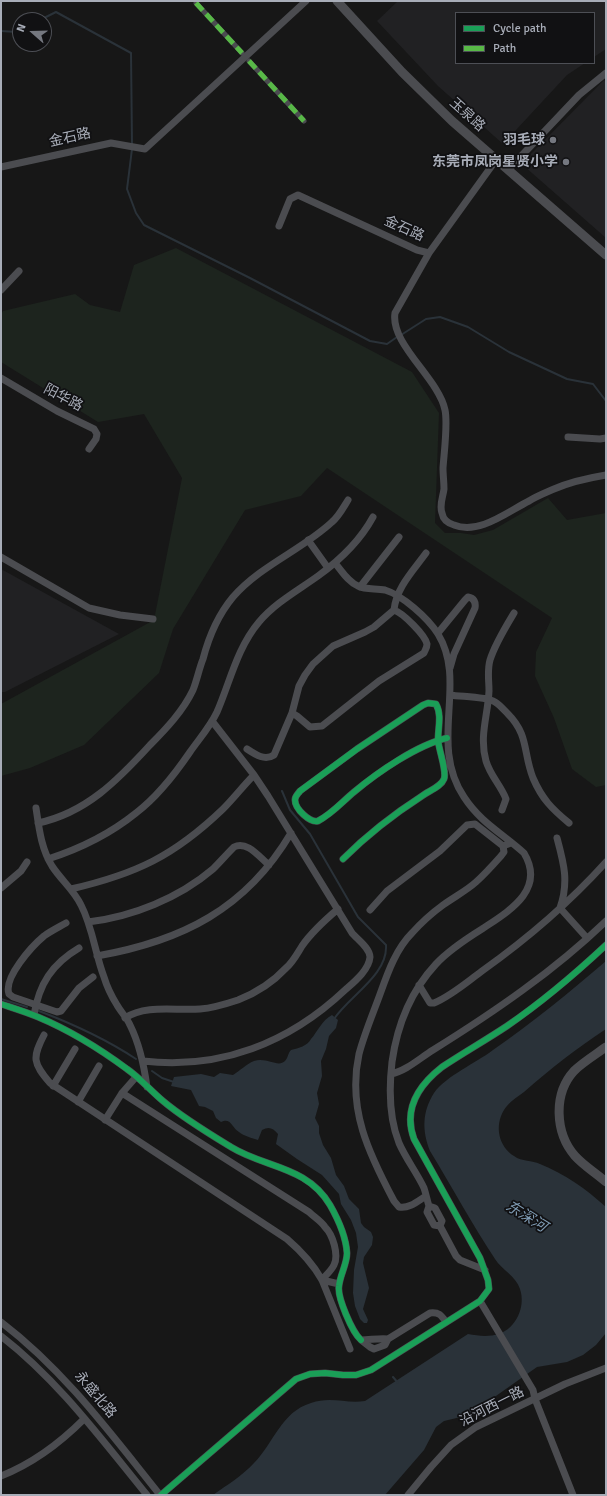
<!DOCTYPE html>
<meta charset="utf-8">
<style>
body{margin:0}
#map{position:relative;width:607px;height:1496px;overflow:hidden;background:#171717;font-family:Signika,sans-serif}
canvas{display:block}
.frame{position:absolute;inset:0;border:2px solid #a8adb8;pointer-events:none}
.legend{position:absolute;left:455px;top:12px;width:140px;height:52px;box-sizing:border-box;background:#111113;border:1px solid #4d4f55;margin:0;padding:5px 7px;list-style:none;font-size:12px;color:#a8adb8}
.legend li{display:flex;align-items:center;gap:8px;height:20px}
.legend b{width:20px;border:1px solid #4d4f55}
.north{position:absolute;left:12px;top:12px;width:40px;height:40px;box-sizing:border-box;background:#111113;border:1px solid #4d4f55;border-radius:50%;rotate:290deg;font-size:11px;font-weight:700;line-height:16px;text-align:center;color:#a8adb8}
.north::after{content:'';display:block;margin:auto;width:14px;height:18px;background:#757880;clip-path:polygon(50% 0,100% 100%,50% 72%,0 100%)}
</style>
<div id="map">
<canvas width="607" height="1496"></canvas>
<div class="frame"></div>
<ul class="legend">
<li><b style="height:5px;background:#1a9f57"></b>Cycle path</li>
<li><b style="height:5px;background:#58b947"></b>Path</li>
</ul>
<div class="north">N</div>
</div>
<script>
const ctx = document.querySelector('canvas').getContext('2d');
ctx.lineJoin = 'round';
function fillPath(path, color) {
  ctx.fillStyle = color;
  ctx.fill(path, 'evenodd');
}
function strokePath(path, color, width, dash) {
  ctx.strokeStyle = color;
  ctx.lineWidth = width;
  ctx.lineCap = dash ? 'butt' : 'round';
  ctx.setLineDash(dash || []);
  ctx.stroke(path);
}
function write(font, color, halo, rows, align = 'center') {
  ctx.font = font + ' Signika,"Noto Sans SC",sans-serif';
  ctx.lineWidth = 3.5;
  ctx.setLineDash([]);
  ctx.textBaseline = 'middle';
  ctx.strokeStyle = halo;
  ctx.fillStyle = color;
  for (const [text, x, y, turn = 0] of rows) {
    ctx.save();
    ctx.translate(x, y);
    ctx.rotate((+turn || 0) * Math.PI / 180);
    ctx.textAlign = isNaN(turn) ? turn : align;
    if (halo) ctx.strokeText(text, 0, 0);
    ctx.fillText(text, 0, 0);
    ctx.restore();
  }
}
const built = new Path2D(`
 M398,1H603L606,2V49L594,57V13H456V63H585L567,75L503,144L438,86L377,21Z
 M604,80L606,83V238L524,166L527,158Z
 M1,569L119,634L5,692H1Z`);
const green = new Path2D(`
 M176,248L412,372L439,413L435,523L445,533H461L474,535L493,530L548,498L567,520L606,513V785L596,787L572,769L554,718L535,676L536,652L552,618L327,468L301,496L245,510L173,629L159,673L84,745L30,768L1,776V704L154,620L182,478L144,414L98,422L1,362V314L3,311L75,294L90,305L120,312L134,265Z`);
const water = new Path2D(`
 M606,961V1029C577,1048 550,1069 524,1092C517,1097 508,1103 504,1110C494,1126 499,1147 514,1156C522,1162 532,1160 540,1164C565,1174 586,1189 606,1207V1333L596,1345L583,1355L567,1362L537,1367L469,1415L444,1421L436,1427L424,1450L385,1495H213C227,1485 242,1476 254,1463C274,1443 281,1412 311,1403C331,1396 346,1404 365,1401L468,1334C478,1336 489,1337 499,1334C516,1328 526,1307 520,1289C516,1276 502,1270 495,1259C472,1224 452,1187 430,1151C422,1131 422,1112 434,1093C446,1076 476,1063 493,1050C533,1022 570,992 606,961Z
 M332,1015L338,1020L336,1028L329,1036L326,1049L321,1061L322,1076L317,1093L319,1104L315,1118L319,1126V1133L323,1145L331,1158L336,1175L344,1186L349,1199L359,1209L361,1223L364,1227L371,1232L373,1237L372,1245L364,1257L363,1263L369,1288L363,1309L368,1320L367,1323H364L360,1319L355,1306L353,1293L354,1270L358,1247L356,1233L351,1220L341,1204L339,1194L322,1175L297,1159L276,1144L278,1134C273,1128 269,1126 262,1130L258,1140C252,1138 244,1136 239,1132C232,1128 231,1117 221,1122L216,1118L213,1111L205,1107L199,1106L191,1090L171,1086L174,1077L201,1074L214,1077L220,1073L233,1075C240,1071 246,1064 254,1061C267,1057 278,1068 285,1061C288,1058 288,1053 291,1050C299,1048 307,1046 311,1039C318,1031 322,1020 332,1015Z`);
const stream = new Path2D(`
 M40,20L56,12L131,53L132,145
 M1,31L17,32L20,31
 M132,149L127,189L136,213L144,225L250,278L370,341L387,344L397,337
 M401,335L426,319L440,317L468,327L509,352L567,379L593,384L606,401
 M282,791L290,810L310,834L358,917L386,945C388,975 349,996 334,1019
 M1,999L27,1007
 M39,1011C73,1024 106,1039 136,1059
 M152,1071L162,1078L174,1082
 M393,1377L398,1383`);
const pedestrian = new Path2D(`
 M196,3L242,53
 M249,61L304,121`);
const minor = new Path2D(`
 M1,167L111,143L145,149L306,1
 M508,170L579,95L606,73
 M279,226L290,199L298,195L417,250L429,253L496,160
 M429,253L395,313C390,344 439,379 445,410C448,424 444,453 443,468C443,475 444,482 444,489C443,497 439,505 442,513C443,519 447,523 454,525C479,535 507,512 529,501C537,496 545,493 554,489C570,482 588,478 606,475
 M1,290L19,271
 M1,378L57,411L94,429L97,434L96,439L89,449
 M568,437L600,439L606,438
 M308,540L328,568
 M1,557L89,608L120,615L153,619
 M335,563C341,570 348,582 358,586C366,590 376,588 385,590C402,595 428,618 438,634C468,683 428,743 464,797C481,823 502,833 524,853C546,890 509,911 482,929C466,939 449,950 436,964C411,991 397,1026 392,1062C389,1088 389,1118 399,1143C406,1159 417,1173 424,1188C426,1194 427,1200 429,1206
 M360,587L399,537
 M438,633L465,600L468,597C474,598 476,602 475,608L454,654L450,668
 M450,695C462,697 484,696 495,702C500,705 504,710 508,714C529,735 523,753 533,778C542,799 552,809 569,823
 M292,713L297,716L310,727L322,726L379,681L424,653C425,650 427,648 427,644C425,635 403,613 394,610
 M247,749C256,755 265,761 274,755L292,713L299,686L305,675L313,664L333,646L365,632L374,627L394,610C396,588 413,571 426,553
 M36,808C39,828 41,848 52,866C61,880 74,890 81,905C93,928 95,954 104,977C107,987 112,997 117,1005C121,1012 127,1018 130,1025C140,1045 144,1065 147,1087
 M502,810L506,799C501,786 490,775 486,761C479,736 488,715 489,691C489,680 487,671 490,660C495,644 505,628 514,613
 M38,823C86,813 118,780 150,745C166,729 183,711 193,690C197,680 199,669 203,659C209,636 218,615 233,597C261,565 302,550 332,522C339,516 343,508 348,500
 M557,838C564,864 569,882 560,908L587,938
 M48,859C79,849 110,834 136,813C157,797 175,774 190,752C199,739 210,727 217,712C230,682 237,648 259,622C275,603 297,591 318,576C340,560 360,541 373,517
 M343,859C367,835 394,814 422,796C428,791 441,787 444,779C447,771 439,751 438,740C438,728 442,715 436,704L428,703L423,705L357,749L300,791C298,794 295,796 295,800C295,809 310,823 318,821C332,814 343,801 354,792C378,772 417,745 447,738
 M1,888L21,871L27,862
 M71,889C136,874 174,856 223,809C234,798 243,786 254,775
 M370,910L387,891L440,851L467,825L475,824L503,846
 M88,922C132,917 179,898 213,869C220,862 227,854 234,847C247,840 260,858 269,865
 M66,923C59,927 51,931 44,936C32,946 3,978 9,994L13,997L57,1012L61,1011L79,988L93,977
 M97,956C182,941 246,909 291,833
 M419,985L430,1003H434C451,996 467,982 482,971C527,939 569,903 606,862
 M1,1004C13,1008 26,1012 38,1017C69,1030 100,1049 127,1069C140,1078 151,1091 163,1101C183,1118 208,1133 231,1147C265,1168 307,1166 330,1205C338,1219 346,1238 347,1253C347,1264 340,1275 339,1286C337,1297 352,1332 361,1340
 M34,1015C39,984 52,964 79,948
 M125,1018C146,1004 176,1011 200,1009C213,1008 226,1004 238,1000C256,993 273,982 286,968C293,962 297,954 302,946C311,933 325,920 338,909
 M44,1035C32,1058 33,1063 50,1083L287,1239C301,1251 313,1264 322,1280L350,1349
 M143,1061C220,1070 289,1043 345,990C354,982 369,970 370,957C370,948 357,939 352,933L268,796L254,775L212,721
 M391,1074C406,1071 420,1058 433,1050C494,1012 554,971 606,921
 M53,1086L75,1049
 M122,1093L309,1212C314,1217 321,1221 325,1227C333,1235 339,1255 334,1265C331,1271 326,1275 322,1280L339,1284
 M78,1102L99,1066
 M105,1120L122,1093L136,1077
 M426,1196C418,1201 409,1209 399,1207L394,1201C369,1154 347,1109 359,1054C364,1035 372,1016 379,997C387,975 395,950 412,933C421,923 432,913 443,905C454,897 466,891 476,882C485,874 493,865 501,856L504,852L503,846L511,843
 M440,1226L434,1225L427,1212L429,1206L435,1208L442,1221L440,1226L456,1256L460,1260L485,1270
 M480,1301L533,1390L535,1399L573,1495
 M1,1322C64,1370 111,1434 160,1495
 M1,1336C58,1380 102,1440 147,1495
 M388,1339C379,1338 370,1340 361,1340L370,1347L374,1349L385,1345L388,1339L430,1313C439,1312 441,1315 446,1322
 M1,1476C34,1463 60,1443 84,1419
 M161,1495L296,1379L310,1374L325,1373L343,1375H356L371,1370L480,1301L489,1289L488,1280L480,1258L414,1139C403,1109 419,1085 442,1067C463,1053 486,1040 507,1026C542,1002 575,974 606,945
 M408,1495L431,1467L451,1445L476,1427L565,1384L606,1368`);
const tertiary = new Path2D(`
 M337,1L402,72L452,121L606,255
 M606,1047C595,1055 583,1062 574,1071C553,1094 555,1133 575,1156C584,1166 596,1173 606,1182`);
const quiet = new Path2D(`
 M196,3L242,53
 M249,61L304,121`);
const cycleway = new Path2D(`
 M343,859C367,835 394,814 422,796C428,791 441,787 444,779C447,771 439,751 438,740C438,728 442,715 436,704L428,703L423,705L357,749L300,791C298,794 295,796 295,800C295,809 310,823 318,821C332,814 343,801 354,792C378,772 417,745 447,738
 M1,1004C13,1008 26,1012 38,1017C69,1030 100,1049 127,1069C140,1078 151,1091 163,1101C183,1118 208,1133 231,1147C265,1168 307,1166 330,1205C338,1219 346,1238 347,1253C347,1264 340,1275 339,1286C337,1297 352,1332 361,1340
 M161,1495L296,1379L310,1374L325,1373L343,1375H356L371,1370L480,1301L489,1289L488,1280L480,1258L414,1139C403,1109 419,1085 442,1067C463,1053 486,1040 507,1026C542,1002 575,974 606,945`);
const markers = [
 [553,140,4,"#757880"],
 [566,162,4,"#757880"]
];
const streetNames = [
 ["玉泉路",467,115,42],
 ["金石路",70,138,-13],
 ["金石路",404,229,24],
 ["阳华路",63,398,28],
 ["永盛北路",95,1395,50],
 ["沿河西一路",492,1407,-27]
];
const poiNames = [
 ["羽毛球",545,140],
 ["东莞市凤岗星贤小学",558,162]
];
const waterNames = [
 ["东深河",526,1217,32]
];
fillPath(built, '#212123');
fillPath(green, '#1d241e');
fillPath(water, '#2a3239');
strokePath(stream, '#2a3239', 2);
strokePath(pedestrian, '#4b4c50', 5);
strokePath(minor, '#4b4c50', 7);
strokePath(tertiary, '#4b4c50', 9);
strokePath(quiet, '#58b947', 5, [10, 5]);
strokePath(cycleway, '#1a9f57', 6);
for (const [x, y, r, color] of markers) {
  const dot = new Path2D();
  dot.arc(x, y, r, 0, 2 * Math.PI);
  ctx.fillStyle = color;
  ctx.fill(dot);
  strokePath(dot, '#111113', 1.5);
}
write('14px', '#a8adb8', '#111113', streetNames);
write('bold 14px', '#a8adb8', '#111113', poiNames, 'right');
write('italic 15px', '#7f9bb3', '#111113', waterNames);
</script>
